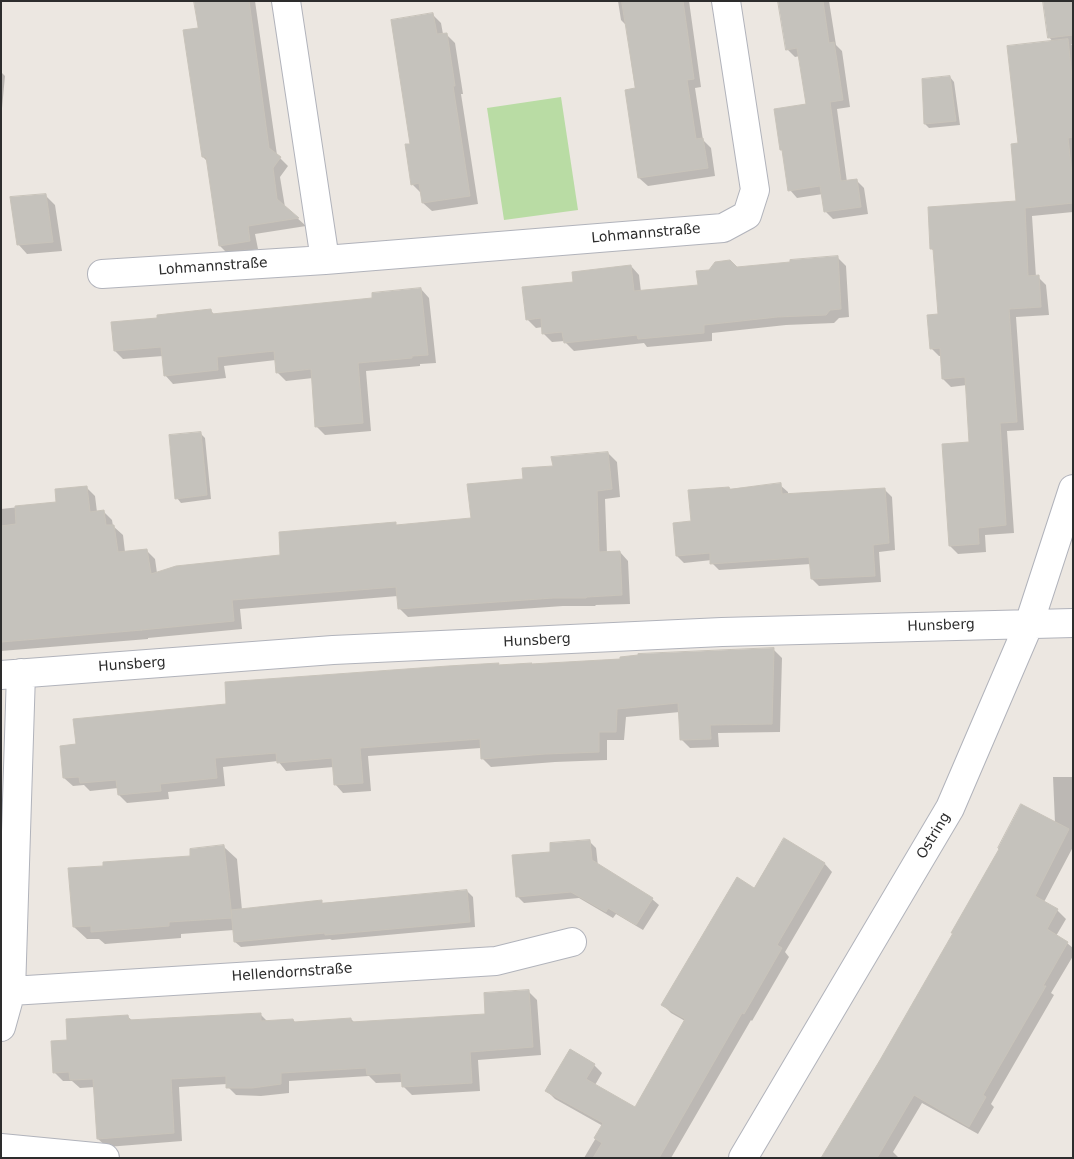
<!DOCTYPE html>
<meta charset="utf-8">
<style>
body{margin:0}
#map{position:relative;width:1074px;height:1159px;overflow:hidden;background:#ece7e1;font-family:"DejaVu Sans",sans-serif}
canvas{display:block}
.frame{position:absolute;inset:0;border:2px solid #2d2d2d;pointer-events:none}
</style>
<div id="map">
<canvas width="1074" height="1159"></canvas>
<div class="frame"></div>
</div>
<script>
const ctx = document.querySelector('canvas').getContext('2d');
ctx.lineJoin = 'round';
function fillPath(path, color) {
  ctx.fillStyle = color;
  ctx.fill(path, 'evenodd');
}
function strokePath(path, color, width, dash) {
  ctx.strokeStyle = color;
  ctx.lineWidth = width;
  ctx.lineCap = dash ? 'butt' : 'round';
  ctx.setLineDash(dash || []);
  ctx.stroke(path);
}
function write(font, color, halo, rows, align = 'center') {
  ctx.font = font + ' "DejaVu Sans",sans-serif';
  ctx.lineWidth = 4;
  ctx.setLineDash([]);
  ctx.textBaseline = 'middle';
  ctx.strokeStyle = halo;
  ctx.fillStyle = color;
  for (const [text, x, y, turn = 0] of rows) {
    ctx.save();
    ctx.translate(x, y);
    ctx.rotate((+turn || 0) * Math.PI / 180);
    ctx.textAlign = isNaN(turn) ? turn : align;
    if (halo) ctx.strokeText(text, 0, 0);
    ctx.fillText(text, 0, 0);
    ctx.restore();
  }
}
const green = new Path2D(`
 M561,97L578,210L504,220L487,108Z`);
const shadow = new Path2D(`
 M195,1H255L277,155L288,166L280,177L285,207L306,226L255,234L258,249L228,254L220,246L208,162L203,157L199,29Z
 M618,1H689L701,87L695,88L703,140L711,148L715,176L648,186L639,178L636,89L627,26L621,20Z
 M779,1H829L836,45L842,51L850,107L837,109L847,182L856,180L864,188L868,214L833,219L826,212L823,194L797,198L790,190L784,152L782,150L808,105L800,56L795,57L787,49Z
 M1073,1V44H1071L1073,46V212L1032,216L1036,277H1038L1046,285L1049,315L1016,317L1024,430L1007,431L1014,533L985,535L986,552L958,554L950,546L970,443L967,385L951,387L943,379L942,356H939L931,348L939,315L934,251L931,248L1018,202L1020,145L1053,42L1049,37Z
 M432,14L441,23L443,34H446L455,43L463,94H461L478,204L432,211L423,203L421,193L412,184L411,145Z
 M1,72L5,76L1,119Z
 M950,77L954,82L960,125L929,128L925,124Z
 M46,196L55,205L62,251L27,254L18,244Z
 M838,258L846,266L849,317L839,318L834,323L786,325L712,333V341L647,347L644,343L574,351L565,342V341L552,342L543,333V327L536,328L527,319L575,283L631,266L639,275L641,292L699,286L737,269Z
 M421,289L429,298L436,363L420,364V366L366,371L371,431L325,435L316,426L313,378L286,381L277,372L276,360L224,366L226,378L173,384L165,375L163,356L123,359L115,351L159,319L211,311L215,315L374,299Z
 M200,433L205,438L211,499L181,503L177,498Z
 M608,453L617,462L620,497L605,499L607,553L620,552L628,561L630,604L596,605L595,606H563L408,617L399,608L398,596L240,609L242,629L148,638V639L1,651V509L57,503L86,487L95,496L97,512H104L112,520L113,526L123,535L125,552L146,550L155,559L157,573L281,556L395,524L398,526L472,519L524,480L554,467Z
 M780,485L788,492V495L885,490L892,497L895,550L879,552L881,582L819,586L812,579L811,564L719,570L712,563V560L684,563L677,556L674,524L692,523L731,490Z
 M773,649L782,658L780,732L718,733L719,747L690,748L682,740L680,712L626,717L624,740H607V760L555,762L491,767L482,758L481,748L368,756L371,791L343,793L335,784L334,767L286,771L278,761L223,767L225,786L168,792L169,799L127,803L119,795L118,788L90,791L84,785L73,786L64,778L77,746L227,705L498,664L500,666L531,664L532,665Z
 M1053,777H1073V847L1044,902L1057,910L1066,919L1056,936L1067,943L1073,948V956L1051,993L1054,995L991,1104L994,1107L978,1134L922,1103L893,1152L898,1157L897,1158H822L1055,823Z
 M589,841L596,848L598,866L652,899L659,905L643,930L616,914L613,918L579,898L524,903L517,896L552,853Z
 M224,847L237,859L242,910L321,902L324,904L467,891L473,897L475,927L332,940L330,939L241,947L235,942L234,930L181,934V938L105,944L99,939H87L74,927L191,857Z
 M825,864L832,872L785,952L789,957L752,1021L751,1020L671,1158H584L603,1126L555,1099L547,1091L570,1051L594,1065L602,1073L595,1085L635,1109L685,1021L671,1013L663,1005L755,890Z
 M528,991L537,1000L541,1055L478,1060L480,1091L412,1095L403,1086V1082L376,1083L369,1076L289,1081V1093L261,1096L236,1095L228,1087L227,1084L179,1087L182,1141L107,1147L98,1139L95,1087L80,1088L72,1081H63L55,1073L69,1041L128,1017L133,1021L260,1014L268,1022L293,1020L296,1023L351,1019L355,1023L487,1015Z`);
const building = new Path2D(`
 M194,1H249L269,148L281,157L273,168L277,199L299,218L248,226L250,241L219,246L206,157H202L183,30L198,28Z
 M622,1H683L694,79L687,80L696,139L703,138L708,168L638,178L625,90L635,88Z
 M778,1H823L829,43L834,42L843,100L830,102L841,181L857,179L861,207L824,212L820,186L788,191L782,150H780L774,109L806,104L797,48L786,50Z
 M1043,1H1073V35L1048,38Z
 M433,13L437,34L447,33L455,86H453L470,196L422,203L419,183L411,185L405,144H410L391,20Z
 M1068,39L1073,87V137L1068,138L1073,183V203L1025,208L1028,276L1039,275L1041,307L1009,309L1017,422L1000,423L1006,525L978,528L979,544L949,546L942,444L969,442L965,377L942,379L940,348L930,349L927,315L938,314L933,249H930L928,207L1016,201L1011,144L1018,143L1007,46Z
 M950,76L956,121L924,124L922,79Z
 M46,194L53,242L17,245L10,197Z
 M838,256L841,309L830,310L826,315L777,317L704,325V333L638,339L637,335L564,343L562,332L542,334L541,318L526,320L522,287L573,282L572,272L631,265L634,291L698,285L696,271L709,270L715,262L730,260L737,267L790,262V260Z
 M421,288L428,355L412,356V358L358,363L363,423L315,427L311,369L276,373L274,351L217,357L218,370L164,376L161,347L114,351L111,322L157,318V315L211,309L212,314L372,298V293Z
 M201,432L207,495L175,499L169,435Z
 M608,452L612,489L597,491L599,552L620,551L622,595L587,597L586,598H553L398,609L396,587L232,600L234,621L141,630H142L1,642V526L16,524L15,506L56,502L55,489L87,486L90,512L104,510L106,525H114L118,552L147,549L151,574L176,566L280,555L279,532L396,522V525L471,518L467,484L523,479L522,468L553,466L551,457Z
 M781,483L782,494L885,488L889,543L873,545L875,576L811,579L809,557L710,564V553L676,556L673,523L691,521L688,490L729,487L730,489Z
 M774,648L772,724L710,725L711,739L680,740L678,703L617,709L616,732H599V752L545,754L481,759L480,739L360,748L363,783L334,785L332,758L277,763L276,753L215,758L217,778L160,784L161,791L118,795L116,780L80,783L79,777L63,778L60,746L76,744L73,719L226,704L225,682L448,666L499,663L498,665L532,663L531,664L620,659V657L638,655V654Z
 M1021,804L1069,829L1035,896L1058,909L1047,929L1068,942L1043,986H1046L983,1095L986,1097L969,1127L914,1095L877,1158H821L880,1060L953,933H951L999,849L998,848Z
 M784,838L825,863L777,945L782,948L744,1014L742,1013L659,1158H593L602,1143L594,1138L603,1123L545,1091L570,1049L595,1064L586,1079L635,1107L685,1019L661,1005L737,877L754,888Z
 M590,840L592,860L653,898L636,925L608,908L606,912L571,892L516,897L512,855L550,852V843Z
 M224,845L232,918L169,922V926L91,932V926L73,927L68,868L103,866V862L190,856V849Z
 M467,890L470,922L325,935V933L234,942L231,910L322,900V903Z
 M529,990L533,1047L470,1052L472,1083L402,1087L401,1073L367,1075L366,1068L281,1073V1084L252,1088H226V1076L171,1079L174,1133L97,1139L93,1079L70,1080L69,1072L53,1073L51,1041L67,1040L66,1019L128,1015L129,1020L261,1013V1021L293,1019L294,1022L351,1018V1022L485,1014L484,993Z`);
const minor = new Path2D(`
 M286,1L325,260L723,228L747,215L755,190L726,1
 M102,274L325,260
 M1,675L333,650L722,632L1073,623
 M11,991L496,961L572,942
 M1,1027L11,991L21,673
 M1,1148L105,1158
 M743,1158L950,808L1029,624L1073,489`);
const streetNames = [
 ["Lohmannstraße",646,234,-5],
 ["Lohmannstraße",213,267,-4],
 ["Hunsberg",941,626,-2],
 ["Hunsberg",537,641,-3],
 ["Hunsberg",132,665,-4],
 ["Ostring",934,836,-59],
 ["Hellendornstraße",292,973,-4]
];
fillPath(green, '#b9dca4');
fillPath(shadow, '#0003');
fillPath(building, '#c5c2bc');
strokePath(building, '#c8c3ba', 1);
strokePath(minor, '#b1b3bb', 30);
strokePath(minor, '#fff', 28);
write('14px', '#2d2d2d', '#fff', streetNames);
</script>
